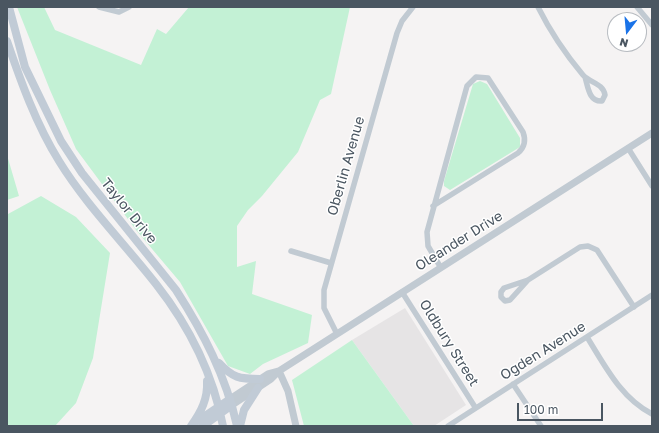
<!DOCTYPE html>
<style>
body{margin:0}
#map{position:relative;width:659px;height:433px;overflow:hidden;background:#f5f3f3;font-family:"Golos Text",sans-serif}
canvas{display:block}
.frame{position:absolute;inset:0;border:8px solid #4a5661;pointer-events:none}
.north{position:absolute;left:607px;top:12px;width:40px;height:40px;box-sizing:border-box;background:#fff;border:1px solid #b7bbc0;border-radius:50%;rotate:196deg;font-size:11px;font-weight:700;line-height:16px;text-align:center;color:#4a5661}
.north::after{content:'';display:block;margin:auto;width:14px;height:18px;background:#1a73e8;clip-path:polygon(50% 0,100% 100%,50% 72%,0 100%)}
.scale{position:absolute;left:517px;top:403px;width:86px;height:18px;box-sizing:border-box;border:2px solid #4a5661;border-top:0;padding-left:5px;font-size:12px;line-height:14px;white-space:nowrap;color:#4a5661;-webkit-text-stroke:3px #fff;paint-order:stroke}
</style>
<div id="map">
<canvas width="659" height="433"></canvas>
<div class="frame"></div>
<div class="north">N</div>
<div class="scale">100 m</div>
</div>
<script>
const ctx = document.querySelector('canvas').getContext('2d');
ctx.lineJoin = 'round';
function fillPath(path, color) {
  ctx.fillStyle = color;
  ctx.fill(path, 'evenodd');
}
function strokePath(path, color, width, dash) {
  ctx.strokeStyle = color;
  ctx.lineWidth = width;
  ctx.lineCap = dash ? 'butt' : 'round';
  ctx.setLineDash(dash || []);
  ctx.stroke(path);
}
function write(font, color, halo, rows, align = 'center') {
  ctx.font = font + ' "Golos Text",sans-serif';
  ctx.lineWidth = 3;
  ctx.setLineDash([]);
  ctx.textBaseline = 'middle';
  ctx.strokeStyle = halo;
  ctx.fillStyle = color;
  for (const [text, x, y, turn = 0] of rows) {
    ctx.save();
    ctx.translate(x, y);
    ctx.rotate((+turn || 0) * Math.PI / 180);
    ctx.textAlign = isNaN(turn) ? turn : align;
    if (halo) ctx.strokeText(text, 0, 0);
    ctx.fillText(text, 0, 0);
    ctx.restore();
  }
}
const education = new Path2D(`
 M405,308L466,405L434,426H414L352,340Z`);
const green = new Path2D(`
 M17,7H44L55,30L141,65L157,29L166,34L189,7H350L331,94L320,100L298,152L262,196L248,210L237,226V267L256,261L252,294L312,315L308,343L263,364L250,374L228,366L180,282L136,230L76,149L50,90Z
 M480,81L487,84L520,138V147L450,190L444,186V181L473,84Z
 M7,155L19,196L7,200Z
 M41,196L76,217L110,253L93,358L76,403L55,426H7V218L8,214Z
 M352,340L414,426H304L292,380Z`);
const minor = new Path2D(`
 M99,7L119,12L129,7
 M538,7C549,29 567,56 583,75C590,83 603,83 605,95L602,101C589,102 588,87 585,77
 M637,7L652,25
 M628,148L652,186
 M433,206L518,153C525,147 526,140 523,132L488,78L476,77L467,86L427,232L428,246L441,268
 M291,251L331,263
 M528,280L510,300L505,301L501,297V292L504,288L528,280L580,247L588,246L597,250L634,307
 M402,292L475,407
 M337,334L324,308V290L397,33L402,21L413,7
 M587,337C605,366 621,398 652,414
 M513,384L541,426
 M448,426L652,295`);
const tertiary = new Path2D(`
 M279,371L288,391L296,426
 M230,399L268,374L279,371L652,133
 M232,405L271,379L279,371`);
const secondary = new Path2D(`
 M9,7L25,67L61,141L82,173L176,290C203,332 226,376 237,426
 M7,41C21,82 36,124 59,161C86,205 124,243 156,284C189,326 213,374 223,426
 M219,363C233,378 239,379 260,379
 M196,422L230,399
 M191,426C201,412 208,399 207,381
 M203,426L232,405
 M240,426L244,410L258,388`);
const streetNames = [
 ["Oberlin Avenue",346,166,-74],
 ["Taylor Drive",129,211,51],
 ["Oleander Drive",459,241,-32],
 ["Oldbury Street",449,343,58],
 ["Ogden Avenue",543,351,-32]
];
fillPath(education, '#e6e4e5');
fillPath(green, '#c3f1d5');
strokePath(minor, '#c1cad2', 5.5);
strokePath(tertiary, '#c1cad2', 7);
strokePath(secondary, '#c1cbd6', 8);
write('14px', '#4a5661', '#fff', streetNames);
</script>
